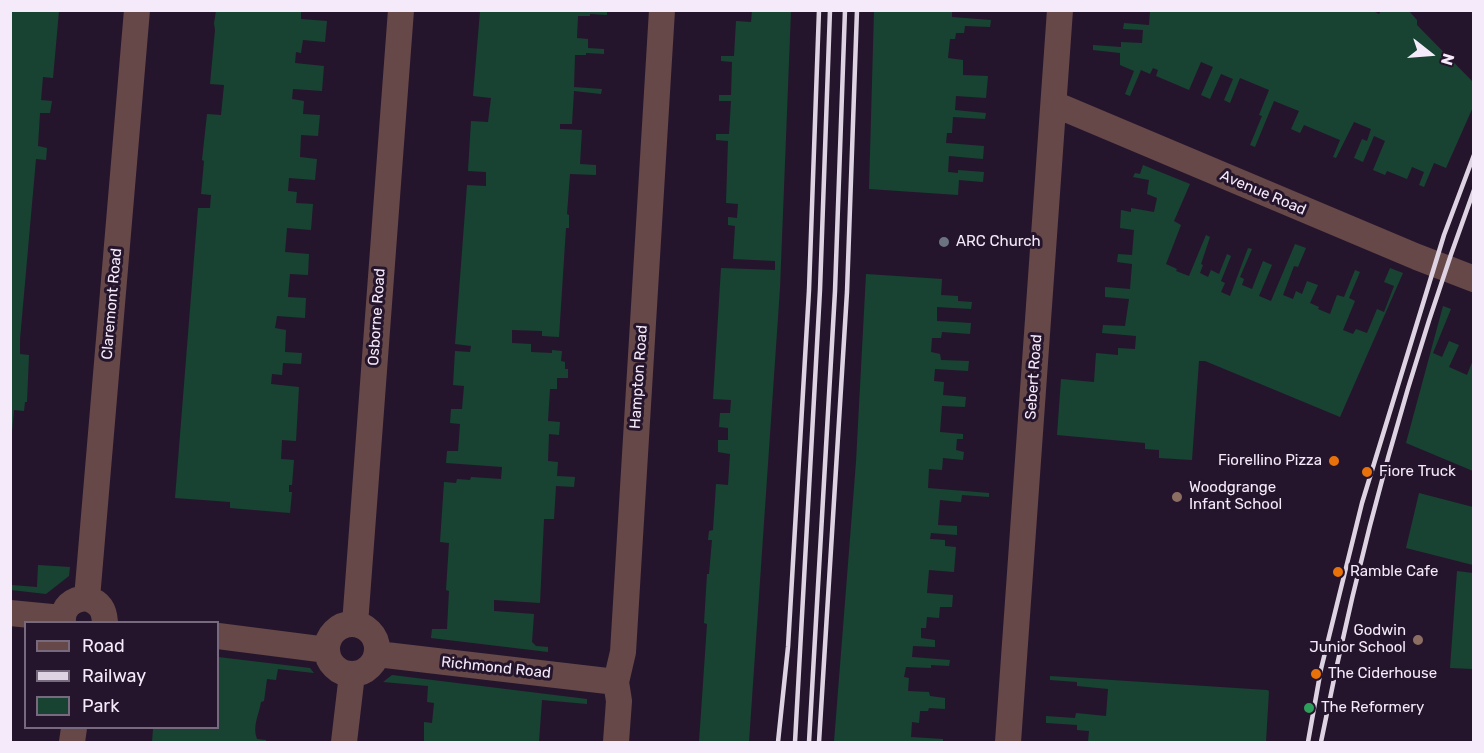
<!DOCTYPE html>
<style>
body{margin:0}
#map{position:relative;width:1484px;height:753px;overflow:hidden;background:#25152c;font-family:Rubik,sans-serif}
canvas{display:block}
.frame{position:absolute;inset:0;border:12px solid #f5eafa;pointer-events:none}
.legend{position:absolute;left:24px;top:621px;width:195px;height:108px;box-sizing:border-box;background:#25152c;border:2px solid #786a7e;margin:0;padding:8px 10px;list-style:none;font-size:18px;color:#f5eafa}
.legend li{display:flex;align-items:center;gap:12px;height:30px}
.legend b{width:30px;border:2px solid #786a7e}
.north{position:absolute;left:1400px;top:24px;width:60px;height:60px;-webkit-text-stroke:4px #25152c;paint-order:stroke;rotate:107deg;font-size:16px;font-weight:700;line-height:24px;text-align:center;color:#f5eafa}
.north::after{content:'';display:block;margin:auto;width:21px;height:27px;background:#f5eafa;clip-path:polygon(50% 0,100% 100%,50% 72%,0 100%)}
</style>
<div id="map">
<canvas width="1484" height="753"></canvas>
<div class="frame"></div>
<ul class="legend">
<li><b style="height:8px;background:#664849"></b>Road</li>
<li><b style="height:8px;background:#ded3e3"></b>Railway</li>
<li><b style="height:16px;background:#184332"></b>Park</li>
</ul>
<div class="north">N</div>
</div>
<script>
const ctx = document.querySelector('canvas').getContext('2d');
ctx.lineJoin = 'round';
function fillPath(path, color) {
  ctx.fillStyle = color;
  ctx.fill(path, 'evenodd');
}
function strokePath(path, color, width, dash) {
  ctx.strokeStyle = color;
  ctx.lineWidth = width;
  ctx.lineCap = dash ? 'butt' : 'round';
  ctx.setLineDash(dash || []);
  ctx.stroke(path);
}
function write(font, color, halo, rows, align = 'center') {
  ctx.font = font + ' Rubik,sans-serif';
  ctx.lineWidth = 6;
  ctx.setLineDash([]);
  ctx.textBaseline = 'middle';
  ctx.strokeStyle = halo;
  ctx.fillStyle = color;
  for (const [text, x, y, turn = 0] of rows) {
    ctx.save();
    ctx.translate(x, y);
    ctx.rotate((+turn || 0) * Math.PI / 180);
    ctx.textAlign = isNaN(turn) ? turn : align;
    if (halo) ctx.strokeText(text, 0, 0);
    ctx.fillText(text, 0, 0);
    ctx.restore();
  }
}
const green = new Path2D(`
 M1371,10L1379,14L1381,11H1409L1417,20V25L1473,82V107L1446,168L1434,163L1424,187L1419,185L1424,172L1412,167L1407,179L1387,171L1385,175L1373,170L1385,141L1374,136L1363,162L1354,158L1362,139L1367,141L1371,129L1354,122L1336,158L1333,157L1340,140L1304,125L1300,133L1291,129L1299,111L1274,101L1255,147L1250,145L1262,116L1259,115L1269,90L1240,78L1230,103L1224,100L1233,79L1221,74L1210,99L1201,95L1213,67L1201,62L1189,90L1156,76L1158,70L1153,68L1150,74L1141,70L1130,96L1125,94L1134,71L1120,65V53L1093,50V45L1121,47V42L1142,43L1143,30L1123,29L1124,23L1149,25L1150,11Z
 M10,11H59L53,78L43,77L41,100L52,101L50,113H40L38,146L47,148L46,160L36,159L20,339V354L29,355L27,402H25L24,411L14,410L11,443Z
 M216,11H301V19L327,21L325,42L303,40L301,53L296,52L295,63L324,66L322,91L293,89L292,99L304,101L303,114L320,115L318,136L301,135L300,157L317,159L315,180L289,178L288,191L297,192L296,203L313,204L311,230L287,228L285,252L309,254L308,275L290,274L288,297L306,298L305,318L277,316L275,328L286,330L285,352L302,353L301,364L283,363L282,375L272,374L271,384L299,387L296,441L282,440L281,459L294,460L292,485H289V492H292L290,513L230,508V502L175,498L198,208H210L211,195L201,194L204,161L202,160L207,114L221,115L224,85L210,84L215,30L214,23Z
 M480,11H607V15L590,14V16H578L577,38L588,39V48L604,49V54L586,53V55H575L574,87L602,89L601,94L574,91L572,124H560V129L582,130L580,164L596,165V175L570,174L567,214L569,215V228H566L559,337L542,336V331L512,330V343L531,344V352L552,353V350L562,351L561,361L565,362V369H568V378H557V389H550L548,421L560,422L559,435L549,434L548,461L558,462L557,476L575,477L574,487L556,486L554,519H544L540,603L494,600V611L534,614L532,642L536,646L548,647V652L431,638L432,629H447L449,591L446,590L449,543L440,542L444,482L456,483L457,479L470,480L471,477L501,479L502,467L446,463L447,451H458L460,424L450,423L451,409H462L464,386L453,385L455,351L470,352L471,346L455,344L467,185L486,186V172L468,171L471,121L488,122L491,98L473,96Z
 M752,11H791L780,288L749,742H699L707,624L704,623L707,574H709L712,540H708L709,531L713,530L716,484L728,485L730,454L718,452V440H728V428L719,427L720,413H730L731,400L713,399L721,268L775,270V261L733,259L735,226L728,225V217L737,218L738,204L726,203L728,141L716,140V134H729L731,101H719V95H731L732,62L721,61V56H734L736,21L751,22Z
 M874,11H952V17L991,20L990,27L965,26L964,33H956L955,39H950L948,58L963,60V75L988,76L986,98L956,96L955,110L986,113L985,119L953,117L952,133H947L946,143L984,146L983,159L949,156L948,172L958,173V170L984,172L983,182L959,180L958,195L869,189Z
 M1143,165L1190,184L1174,221L1181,225L1166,264L1177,269L1176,271L1189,276L1206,235L1210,237L1201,264L1203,265L1200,273L1208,277L1211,270L1219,274L1227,254L1231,256L1221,281L1225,283L1221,292L1230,296L1248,248L1252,249L1240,277L1244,279L1242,285L1252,289L1263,261L1272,265L1259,296L1271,301L1295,244L1306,248L1298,267L1294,266L1283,295L1293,299L1296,291L1302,294L1307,281L1318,285L1310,303L1319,307L1318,309L1330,314L1337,295L1344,297L1355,270L1360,272L1349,298L1355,301L1343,330L1353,334L1356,329L1367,333L1377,309L1384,312L1394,286L1384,282L1390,268L1403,273L1340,417L1205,361H1199L1192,460L1159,458V450L1145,449V443L1057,435L1061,379L1094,382L1096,353L1118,355V348L1135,349L1136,336L1102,333L1103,325L1125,326L1129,299L1105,297V287L1130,289L1132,264L1117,262L1118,254L1132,255L1134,230L1120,228L1121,210L1131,212V208L1154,212L1157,198L1147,194L1149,180L1133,177L1135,173L1140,174Z
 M866,274L942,279L941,295L958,296V301L972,302L971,309L937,307V321L971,323L970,334L942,332L941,338H932L931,352L940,354L941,360L969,361L968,371L935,369L934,381L944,382L943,395L966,397L965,407L942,406L940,432L963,434V439H957L956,450L964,452L963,460L943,458L942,470L929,469L928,488L989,493V497L962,495L961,502L940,500L938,525L957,526V535L931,533L930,539L945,540V546L956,547L954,572L929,570L927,593L953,595L952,607H940L939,618L927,617L926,628H921V638L935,640V647L913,646L912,657L950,660L949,666L931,665V668L906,667L904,677L909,678L908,691L929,692L930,696L945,698V709L929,708L928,711H920L919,723L912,722L911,737L943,739V742H834L856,462Z
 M1443,306L1451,309L1433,353L1442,357L1449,341L1459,345L1449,367L1467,375L1473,360V471L1406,443Z
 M1419,493L1473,507V565L1406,548Z
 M38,565L70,567L69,576L46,594L11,590V585L37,587Z
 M1457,571L1473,573V669L1450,668Z
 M218,657L310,668L314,673L278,669L276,680L267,679L264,701L261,702C259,715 252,726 257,739L266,740V742H152L153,729L157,728H218Z
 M392,675L587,699V704L542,700L539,742H424V722L432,723L434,703L427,702L428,686L383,682Z
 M1050,676L1267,690L1269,691L1266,742H1088L1089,731L1077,730V725L1046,723V716L1075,718L1076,713L1106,716L1108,689L1077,686V682L1050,680Z`);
const street = new Path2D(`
 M1054,104L1417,257L1474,279
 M87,598L137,10
 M10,613L62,618
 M63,622C62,607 72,599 87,598C100,603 104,609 105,622
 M327 649a25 25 0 1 1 50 0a25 25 0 1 1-50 0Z
 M355,624L401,10
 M218,636L327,650
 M377,654L616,682
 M72,742L74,728
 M344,742L352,674
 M616,742L619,701L616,682L623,652L662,10
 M1008,742L1060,10`);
const rail = new Path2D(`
 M778,742L788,647L809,290L819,10
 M795,742L820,290L830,10
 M809,742L835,291L845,10
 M819,742L847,292L857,10
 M1308,742L1321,669L1362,503L1444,235L1474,155
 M1321,742C1358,555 1408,369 1474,190`);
const markers = [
 [944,242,6,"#6b7280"],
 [1334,461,6,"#e8710a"],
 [1367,472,6,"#e8710a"],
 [1177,497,6,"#8d6e63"],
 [1338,572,6,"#e8710a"],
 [1418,640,6,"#8d6e63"],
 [1316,674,6,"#e8710a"],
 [1309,708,6,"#2e9e5b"]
];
const streetNames = [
 ["Avenue Road",1263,193,23],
 ["Claremont Road",112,304,-85],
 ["Osborne Road",377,317,-86],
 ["Hampton Road",639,377,-86],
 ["Sebert Road",1034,377,-86],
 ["Richmond Road",496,668,6]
];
const poiNames = [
 ["ARC Church",956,242],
 ["Fiorellino Pizza",1322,461,"right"],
 ["Fiore Truck",1379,472],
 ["Woodgrange",1189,488],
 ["Infant School",1189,505],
 ["Ramble Cafe",1350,572],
 ["Godwin",1406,631,"right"],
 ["Junior School",1406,648,"right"],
 ["The Ciderhouse",1328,674],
 ["The Reformery",1321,708]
];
fillPath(green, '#184332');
strokePath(street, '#664849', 26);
strokePath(rail, '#ded3e3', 4.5);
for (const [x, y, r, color] of markers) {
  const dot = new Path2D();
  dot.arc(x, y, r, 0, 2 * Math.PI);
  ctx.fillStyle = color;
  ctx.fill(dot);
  strokePath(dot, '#25152c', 2);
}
write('15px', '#f5eafa', '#25152c', streetNames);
write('15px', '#f5eafa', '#25152c', poiNames, 'left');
</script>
